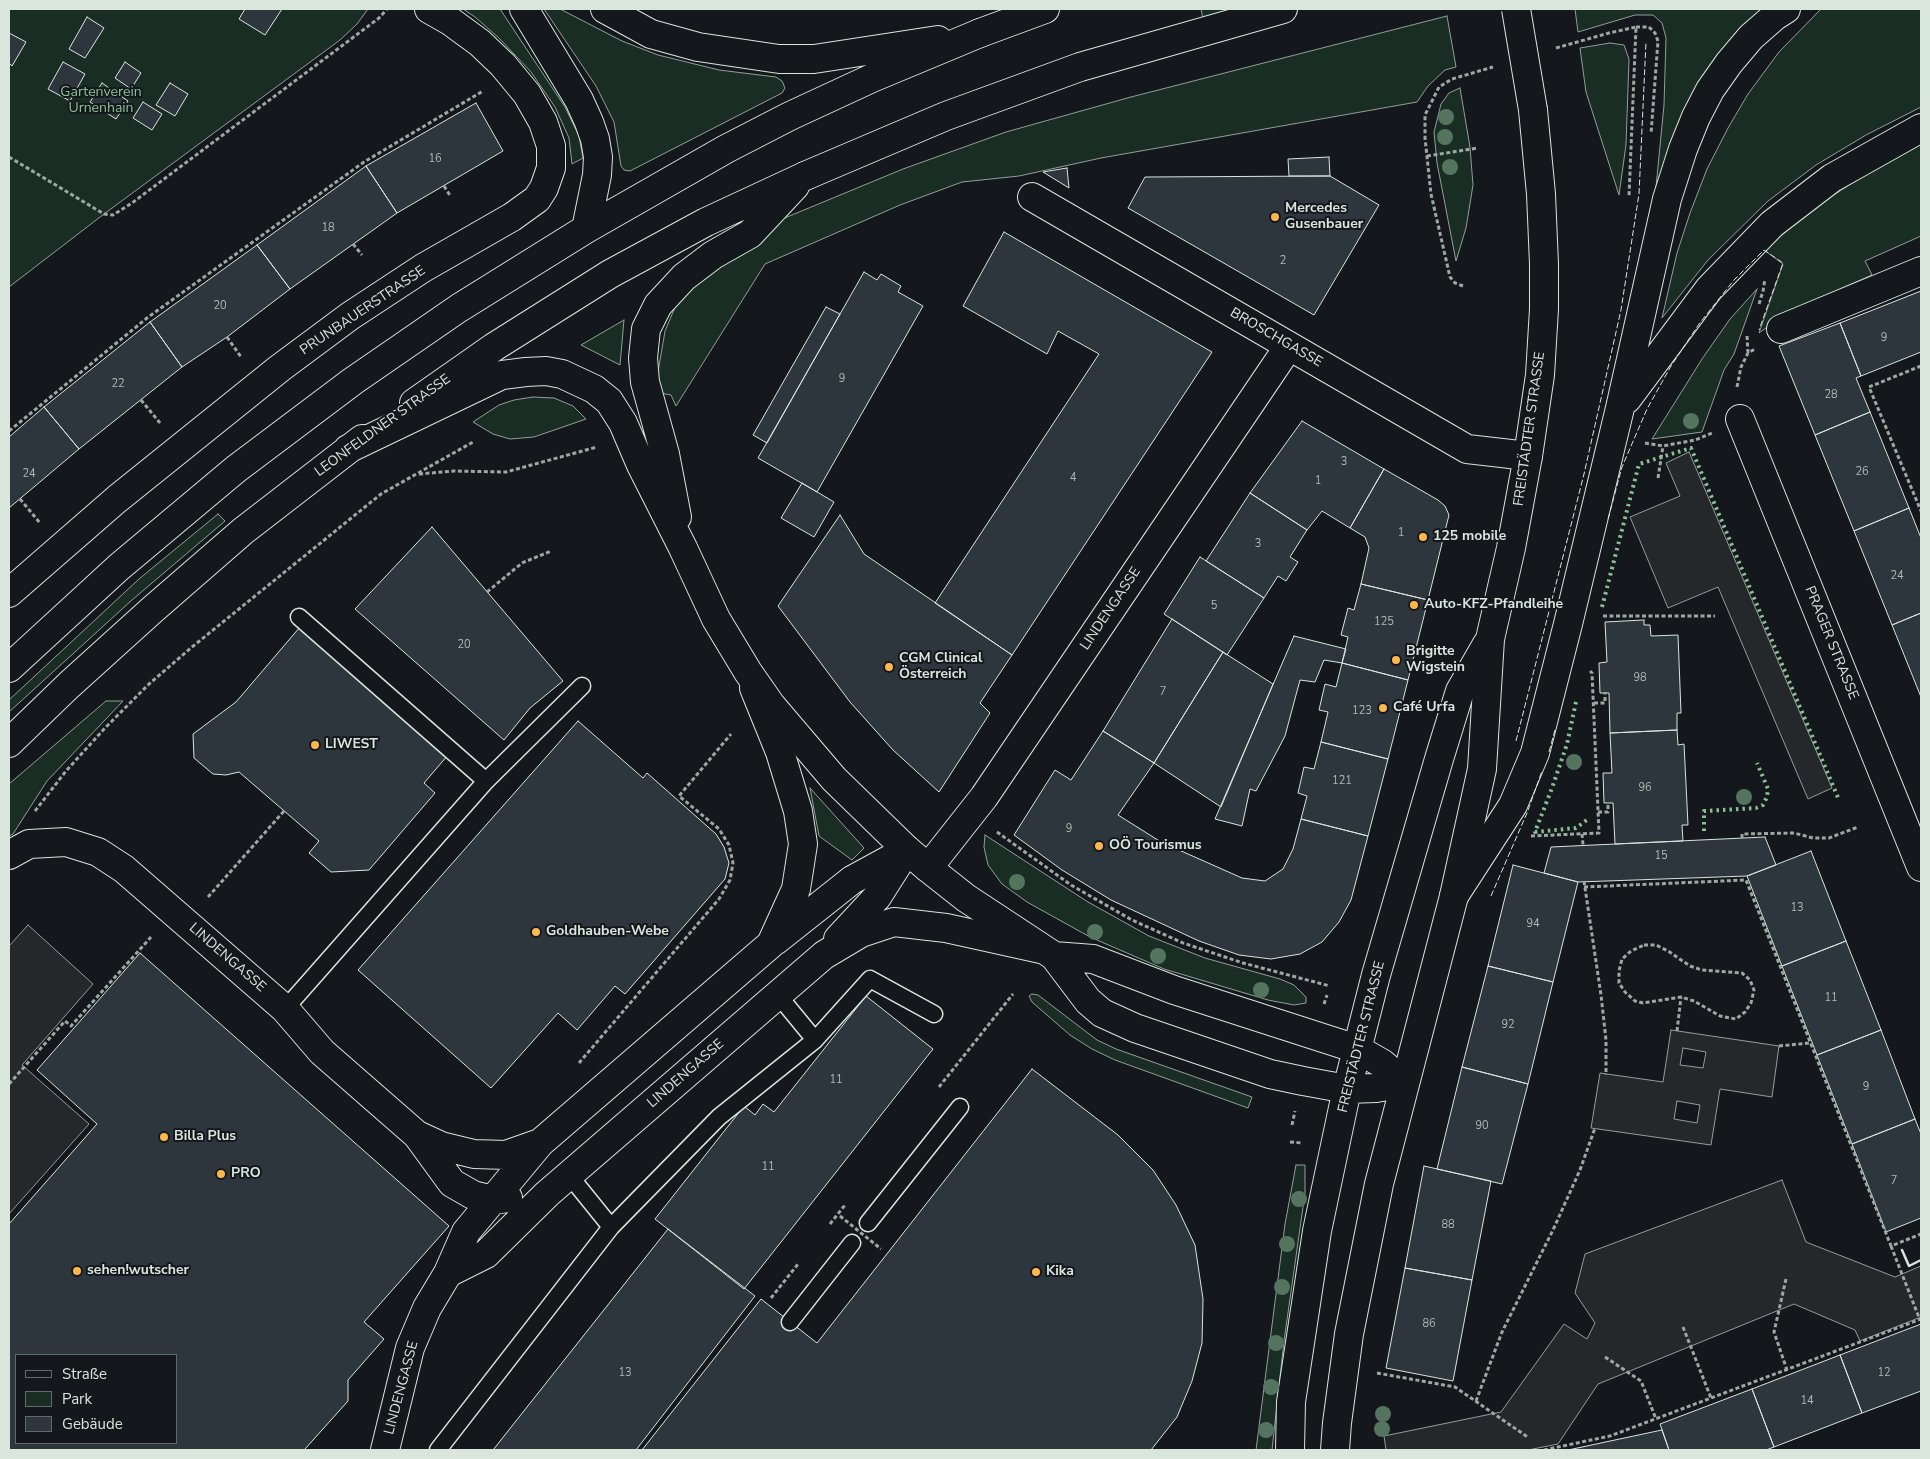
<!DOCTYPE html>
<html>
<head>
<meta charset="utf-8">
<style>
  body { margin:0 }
  #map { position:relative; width:1930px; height:1459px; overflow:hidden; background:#14181c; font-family:"Nunito Sans",sans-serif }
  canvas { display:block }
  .frame { position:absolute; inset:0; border:10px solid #d8e6dc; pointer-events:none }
  .legend { position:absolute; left:15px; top:1354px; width:162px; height:90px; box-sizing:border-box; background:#14181c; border:1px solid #626a69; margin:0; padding:6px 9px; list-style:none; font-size:15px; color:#d8e6dc }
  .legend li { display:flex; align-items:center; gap:10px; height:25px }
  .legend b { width:25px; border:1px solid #626a69 }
</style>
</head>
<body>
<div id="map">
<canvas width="1930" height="1459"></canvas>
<div class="frame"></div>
<ul class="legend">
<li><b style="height:6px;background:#14181c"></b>Straße</li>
<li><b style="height:14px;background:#1a2d24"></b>Park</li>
<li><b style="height:14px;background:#2c363c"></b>Gebäude</li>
</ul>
</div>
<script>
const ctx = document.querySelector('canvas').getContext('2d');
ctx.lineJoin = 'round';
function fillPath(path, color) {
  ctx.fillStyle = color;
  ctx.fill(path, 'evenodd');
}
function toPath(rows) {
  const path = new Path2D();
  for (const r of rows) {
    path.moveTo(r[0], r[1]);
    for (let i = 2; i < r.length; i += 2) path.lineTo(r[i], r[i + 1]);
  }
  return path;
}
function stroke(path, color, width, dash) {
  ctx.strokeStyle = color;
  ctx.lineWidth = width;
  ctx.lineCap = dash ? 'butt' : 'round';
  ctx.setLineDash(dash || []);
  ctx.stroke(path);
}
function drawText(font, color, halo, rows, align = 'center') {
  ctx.font = font + ' "Nunito Sans",sans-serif';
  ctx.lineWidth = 4;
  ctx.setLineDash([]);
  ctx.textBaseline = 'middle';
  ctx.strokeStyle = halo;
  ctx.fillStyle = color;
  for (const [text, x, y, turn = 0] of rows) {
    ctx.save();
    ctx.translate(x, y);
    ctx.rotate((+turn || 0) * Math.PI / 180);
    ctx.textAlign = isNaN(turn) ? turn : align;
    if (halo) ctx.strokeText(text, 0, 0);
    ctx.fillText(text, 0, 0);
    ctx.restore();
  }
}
const green = toPath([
  [9,9,368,9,357,24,340,40,104,214,9,287,9,9],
  [463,9,500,9,565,107,579,136,583,158,572,164,569,138,555,107,531,72,499,38,475,17,463,9],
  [544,9,560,9,622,41,658,55,719,70,776,77,782,81,785,88,782,93,630,171,624,170,621,166,614,122,596,86,544,9],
  [1201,9,1290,9,1205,30,1201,9],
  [1575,9,1766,9,1686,120,1656,187,1664,105,1666,38,1662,23,1653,15,1635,15,1578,32,1575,9],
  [1821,9,1921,9,1921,107,1866,135,1816,165,1768,201,1708,260,1662,318,1677,253,1690,213,1707,169,1728,128,1748,94,1779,52,1821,9],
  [1447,16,1456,67,1445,70,1428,86,1417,102,1101,158,1019,176,962,182,900,205,765,264,676,406,671,395,660,393,657,378,665,331,681,293,775,222,903,169,1006,132,1131,97,1447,16],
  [1610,43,1624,45,1629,59,1626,145,1619,195,1586,92,1580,48,1610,43],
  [1460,88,1470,147,1473,185,1466,228,1456,261,1437,163,1434,132,1441,104,1449,93,1460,88],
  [1921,144,1921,236,1865,261,1872,275,1791,310,1759,333,1783,264,1764,250,1816,206,1881,165,1921,144],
  [1757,289,1734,354,1724,370,1702,432,1652,439,1702,359,1730,319,1757,289],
  [624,320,620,365,581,345,624,320],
  [533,397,554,398,573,406,586,419,534,437,510,439,493,434,473,422,499,405,514,400,533,397],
  [218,514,225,521,132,600,9,712,9,700,139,579,218,514],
  [106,701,123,701,47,781,13,834,9,836,9,784,106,701],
  [810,788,864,848,852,860,819,836,810,788],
  [985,835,1088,902,1149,936,1205,958,1280,979,1294,985,1306,997,1306,1003,1294,1005,1268,1000,1164,969,1090,937,1027,902,1002,884,988,865,984,847,985,835],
  [1032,994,1038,995,1097,1040,1116,1049,1252,1097,1248,1108,1115,1060,1092,1049,1070,1035,1032,1002,1029,996,1032,994],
  [1296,1165,1305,1165,1305,1193,1284,1341,1272,1450,1256,1450,1285,1224,1296,1165]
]);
const parking = toPath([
  [1689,452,1832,788,1808,799,1718,587,1668,608,1630,517,1680,496,1666,463,1689,452],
  [28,925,93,984,22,1065,89,1124,9,1214,9,944,10,945,28,925],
  [1671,1030,1779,1046,1772,1097,1720,1089,1711,1145,1591,1128,1600,1073,1663,1082,1671,1030],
  [1683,1048,1706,1052,1703,1068,1680,1065,1683,1048],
  [1677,1101,1700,1105,1697,1123,1674,1119,1677,1101],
  [1782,1180,1806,1242,1895,1277,1921,1266,1921,1317,1860,1341,1855,1330,1794,1304,1598,1384,1558,1444,1528,1450,1386,1450,1384,1436,1501,1412,1564,1324,1587,1339,1595,1323,1575,1293,1585,1254,1782,1180]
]);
const building = toPath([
  [245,9,282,9,265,35,239,19,245,9],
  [87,17,104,28,85,58,69,49,87,17],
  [9,33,26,42,12,66,9,63,9,33],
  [63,62,85,74,70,101,48,89,63,62],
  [125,62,141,73,131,89,115,78,125,62],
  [102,83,128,101,116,119,90,102,102,83],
  [170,83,188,94,175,116,156,105,170,83],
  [143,102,162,114,152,130,133,118,143,102],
  [476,103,503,151,397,213,366,166,476,103],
  [1329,157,1330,176,1289,176,1288,159,1329,157],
  [366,166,397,213,290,289,257,245,366,166],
  [1067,168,1069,188,1043,172,1067,168],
  [1330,176,1379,205,1314,315,1128,208,1145,177,1330,176],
  [1004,232,1212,352,1012,655,935,603,1099,354,1058,331,1047,354,963,306,1004,232],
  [257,245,290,289,227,337,182,367,150,322,257,245],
  [864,272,877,280,881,274,901,286,898,292,923,306,817,492,758,458,864,272],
  [1921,291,1921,352,1861,376,1840,323,1921,291],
  [826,307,840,314,767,443,753,435,826,307],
  [150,322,182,367,79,449,44,407,150,322],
  [1840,323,1861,376,1856,378,1870,412,1815,435,1779,346,1840,323],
  [44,407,79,449,9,508,9,437,44,407],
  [1870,412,1909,508,1854,531,1815,435,1870,412],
  [1302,421,1384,469,1350,528,1322,511,1307,530,1250,493,1302,421],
  [1384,469,1438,500,1445,506,1449,515,1428,600,1361,584,1369,548,1365,537,1350,528,1384,469],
  [802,483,834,502,814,537,781,518,802,483],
  [1250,493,1307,530,1290,557,1298,562,1286,581,1278,576,1264,598,1206,561,1250,493],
  [1909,508,1921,538,1921,613,1892,625,1854,531,1909,508],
  [840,515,864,554,1012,655,980,703,990,713,939,792,893,750,850,702,778,606,840,515],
  [432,527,563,681,530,708,504,740,355,609,432,527],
  [1200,557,1264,598,1227,655,1164,614,1200,557],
  [1361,584,1428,600,1408,680,1342,663,1348,637,1341,635,1348,608,1354,610,1361,584],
  [1921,613,1921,697,1892,625,1921,613],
  [1172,619,1223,652,1154,763,1103,731,1172,619],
  [1644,620,1644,625,1650,625,1651,636,1678,635,1681,713,1677,713,1677,730,1610,733,1609,693,1600,693,1599,663,1607,662,1605,622,1644,620],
  [300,627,448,755,424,783,435,793,369,870,331,872,309,853,319,841,239,772,226,775,213,774,194,758,193,734,236,702,300,627],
  [1294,636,1346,649,1342,663,1324,660,1315,682,1300,680,1285,736,1256,791,1250,789,1242,826,1215,819,1294,636],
  [1223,652,1273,684,1221,807,1154,763,1223,652],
  [1342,663,1408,680,1388,759,1321,742,1328,712,1319,710,1325,684,1336,687,1342,663],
  [578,721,643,778,647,773,716,834,724,847,729,863,725,879,625,994,615,986,577,1030,558,1013,491,1088,358,970,578,721],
  [1677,730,1678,745,1684,744,1688,825,1682,825,1683,841,1615,844,1613,803,1604,803,1603,773,1612,773,1610,733,1677,730],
  [1103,731,1154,763,1118,815,1161,842,1242,878,1265,881,1283,869,1293,849,1301,819,1368,836,1351,900,1339,922,1322,942,1300,954,1271,959,1239,955,1199,941,1111,900,1062,870,1014,835,1055,770,1071,780,1103,731],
  [1321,742,1388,759,1368,836,1301,819,1307,796,1298,793,1304,767,1314,769,1321,742],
  [1765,837,1776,865,1747,876,1578,882,1544,873,1551,847,1765,837],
  [1811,851,1846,941,1782,966,1747,876,1811,851],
  [1513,865,1578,882,1553,982,1488,966,1513,865],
  [1846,941,1881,1030,1817,1055,1782,966,1846,941],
  [140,953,449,1226,364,1322,384,1339,348,1380,348,1401,305,1449,306,1450,9,1450,9,1224,97,1124,37,1070,140,953],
  [16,1355,176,1355,176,1443,16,1443,16,1355],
  [1488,966,1553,982,1528,1084,1462,1067,1488,966],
  [866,996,933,1049,744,1289,655,1219,744,1106,755,1115,763,1104,774,1112,866,996],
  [1881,1030,1915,1119,1852,1144,1817,1055,1881,1030],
  [1462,1067,1528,1084,1502,1184,1437,1169,1462,1067],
  [1032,1069,1118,1135,1153,1170,1176,1205,1195,1245,1203,1299,1202,1343,1192,1381,1177,1417,1151,1450,642,1450,761,1299,817,1343,1032,1069],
  [1915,1119,1921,1134,1921,1218,1886,1232,1852,1144,1915,1119],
  [1424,1166,1491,1181,1472,1280,1405,1268,1424,1166],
  [668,1229,755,1296,636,1450,493,1450,668,1229],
  [1405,1268,1472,1280,1453,1381,1386,1368,1405,1268],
  [1921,1324,1921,1391,1862,1413,1840,1355,1921,1324],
  [1840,1355,1862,1413,1774,1447,1752,1389,1840,1355],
  [1752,1389,1774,1447,1766,1450,1669,1450,1660,1424,1752,1389],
  [1662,1430,1669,1450,1568,1450,1662,1430]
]);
const path = toPath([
  [1636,27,1649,27,1655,33,1658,41,1651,134],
  [1556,48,1609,33,1636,27,1629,196],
  [1427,156,1478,148],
  [9,157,104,214,113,215,132,203,379,18,387,9],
  [444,186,451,197],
  [353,244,362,255],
  [1463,286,1455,283,1450,277,1431,194,1425,138,1425,115,1439,87,1452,79,1493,67],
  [1759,304,1763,291,1765,279],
  [1747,336,1748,353],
  [227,337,241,357],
  [1921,366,1869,387,1921,511],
  [1737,387,1741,367,1748,353,1755,349],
  [141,400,160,423],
  [9,431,147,318,364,162,483,91],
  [1645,443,1663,446,1695,440,1712,433],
  [419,474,454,471,506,472,597,447],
  [1658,478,1663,446],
  [20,499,40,523],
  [487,592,522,563,551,551],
  [1603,616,1715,616],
  [1594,703,1605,703,1605,692],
  [35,811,66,771,105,728,149,684,192,647,381,494,473,442],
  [1598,812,1608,812,1608,803],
  [997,832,1071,885,1132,920,1183,943,1243,963,1330,986],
  [1582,834,1583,845],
  [1531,836,1599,833,1592,673,1590,671],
  [1742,838,1742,834,1794,833,1813,838,1829,838,1858,827],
  [1584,881,1601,995,1606,1040,1606,1075],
  [1584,887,1746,880,1891,1246,1921,1234],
  [208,897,284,811],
  [1644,945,1656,945,1668,951,1690,966,1702,970,1742,973,1750,980,1754,990,1751,1003,1745,1012,1736,1019,1720,1016,1694,1001,1681,997,1643,1003,1635,1001,1625,992,1619,983,1619,971,1622,959,1631,951,1644,945],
  [1324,1004,1327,995],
  [1677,1031,1681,997],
  [1779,1046,1810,1043],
  [579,1063,719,899,730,880,733,863,729,845,719,829,679,796,731,734],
  [9,1084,65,1021,71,1026,151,937],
  [939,1087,1013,994],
  [1292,1125,1295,1111],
  [1290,1142,1302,1143],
  [830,1224,845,1205],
  [1891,1246,1920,1320],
  [1786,1279,1774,1332,1787,1370],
  [771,1298,798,1264],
  [1683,1327,1711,1398],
  [1605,1357,1641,1381,1656,1419],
  [1377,1373,1455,1387,1529,1438],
  [1476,1401,1502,1332,1553,1230,1580,1170,1595,1128],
  [1544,1450,1610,1436,1921,1319]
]);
const lane = toPath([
  [299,617,486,781],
  [778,995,815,1040,870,979,934,1014],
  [285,1009,486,781,582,686],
  [569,1175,611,1227,719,1117,815,1040],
  [868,1223,960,1107],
  [790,1322,852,1243],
  [438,1450,611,1227]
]);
const street = toPath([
  [1032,197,1467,449,1528,456],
  [1781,329,1921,271],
  [1740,419,1921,867],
  [9,593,117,499,280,368,350,316,423,268,512,217,537,199,544,188,551,168,551,146,543,122,527,94,503,65,480,43,450,21,429,9],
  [9,855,29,844,66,842,98,852,124,869,285,1009,322,1052,417,1135,452,1183,473,1195,493,1200,508,1198],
  [928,868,984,797,1289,346],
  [838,939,877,897,905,853],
  [775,941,852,880,907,850],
  [417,1135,441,1146,474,1154,506,1155,540,1143],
  [448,1273,486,1254,547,1194,824,955,861,933,894,922,946,928,1041,949],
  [385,1450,410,1348,427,1308,448,1273,466,1232,540,1143,771,944,796,889,803,844,798,811,780,752,754,688]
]);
const primary = toPath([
  [524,9,579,100,589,122,595,139,598,157,597,175,586,229],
  [605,9,651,34,698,47,779,59,814,59,938,40],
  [414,403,494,347,610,274,706,222,805,176],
  [348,449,502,375,526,372,546,371,562,374,594,389,609,401,623,423,641,465,683,548,716,619,748,672,771,705,834,779,907,850,928,868,966,898,1054,956,1088,1001,1102,1013,1135,1028,1270,1074,1303,1081,1347,1089,1376,1088,1405,1083],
  [677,517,665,454,645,382,643,358,646,329,658,305,684,277,713,255,750,234,795,186],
  [9,668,119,567,236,469,353,381,459,308,586,229,726,149,790,116,872,78,980,33],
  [9,743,69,685,152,610,243,531,362,439],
  [1054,956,1093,959,1174,990,1357,1049,1383,1064,1405,1083],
  [1290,1450,1291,1402,1317,1231,1347,1089,1376,975,1439,759,1460,691,1487,644],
  [1335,1450,1337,1423,1349,1334,1379,1184,1454,896,1482,769,1490,639,1511,548,1528,456,1540,375,1544,309,1544,264,1541,194,1533,110]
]);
const highway = toPath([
  [980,33,1045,9],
  [805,176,946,116,1080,67,1283,9],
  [1627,399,1709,289,1772,224,1832,178,1921,128],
  [1454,896,1513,805,1535,753,1568,624,1620,408,1667,199,1683,149,1696,117,1710,90,1729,63,1751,37,1775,16,1786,9]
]);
const pathBridge = toPath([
  [840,1216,881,1249]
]);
const primaryBridge = toPath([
  [1516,9,1533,110]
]);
const hedge = toPath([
  [1602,607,1639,464,1691,448,1839,800],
  [1576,702,1567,744,1552,788,1535,832,1576,828,1588,819],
  [1704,831,1704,811,1756,808,1763,805,1767,797,1768,789,1757,763]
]);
const fence = toPath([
  [1608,519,1622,467,1647,409,1671,366,1699,324,1734,280,1764,250,1783,263,1759,330],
  [1516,741,1584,474,1621,310,1639,194,1646,42],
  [1549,752,1555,730],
  [1491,896,1527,813,1542,771]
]);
const wall = toPath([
  [1902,1250,1909,1266,1921,1260]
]);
const trees = [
  [1446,117],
  [1445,137],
  [1450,167],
  [1691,421],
  [1574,762],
  [1744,797],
  [1017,882],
  [1095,932],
  [1158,956],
  [1261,990],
  [1299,1199],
  [1287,1244],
  [1282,1287],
  [1276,1343],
  [1271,1387],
  [1383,1414],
  [1382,1429],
  [1266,1430]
];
const markers = [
  [1275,217,5,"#ffb74d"],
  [1423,537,5,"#ffb74d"],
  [1414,605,5,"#ffb74d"],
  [1396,660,5,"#ffb74d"],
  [889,667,5,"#ffb74d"],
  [1383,708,5,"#ffb74d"],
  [315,745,5,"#ffb74d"],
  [1099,846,5,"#ffb74d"],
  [536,932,5,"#ffb74d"],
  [164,1137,5,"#ffb74d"],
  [221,1174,5,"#ffb74d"],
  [77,1271,5,"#ffb74d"],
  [1036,1272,5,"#ffb74d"]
];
const numberNames = [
  ["16",435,159],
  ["18",328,228],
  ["2",1283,261],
  ["20",220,306],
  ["9",1884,338],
  ["9",842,379],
  ["22",118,384],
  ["28",1831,395],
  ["3",1344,462],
  ["26",1862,472],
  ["24",29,474],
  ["4",1073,478],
  ["1",1318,481],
  ["1",1401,533],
  ["3",1258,544],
  ["24",1897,576],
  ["5",1214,606],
  ["125",1384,622],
  ["20",464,645],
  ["98",1640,678],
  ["7",1163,692],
  ["123",1362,711],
  ["121",1342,781],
  ["96",1645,788],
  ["9",1069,829],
  ["15",1661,856],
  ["13",1797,908],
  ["94",1533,924],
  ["11",1831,998],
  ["92",1508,1025],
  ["11",836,1080],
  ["9",1866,1087],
  ["90",1482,1126],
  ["11",768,1167],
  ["7",1894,1181],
  ["88",1448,1225],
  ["86",1429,1324],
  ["13",625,1373],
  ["12",1884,1373],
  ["14",1807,1401]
];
const parkNames = [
  ["Gartenverein",101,93],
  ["Urnenhain",101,109]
];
const poiNames = [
  ["Mercedes",1285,209],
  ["Gusenbauer",1285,225],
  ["125 mobile",1433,537],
  ["Auto-KFZ-Pfandleihe",1424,605],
  ["Brigitte",1406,652],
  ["Wigstein",1406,668],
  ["CGM Clinical",899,659],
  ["Österreich",899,675],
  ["Café Urfa",1393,708],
  ["LIWEST",325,745],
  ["OÖ Tourismus",1109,846],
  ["Goldhauben-Webe",546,932],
  ["Billa Plus",174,1137],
  ["PRO",231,1174],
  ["sehen!wutscher",87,1271],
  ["Kika",1046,1272]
];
const streetNames = [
  ["PRUNBAUERSTRASSE",363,311,-34],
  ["BROSCHGASSE",1276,338,30],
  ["LEONFELDNER STRASSE",383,426,-36],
  ["FREISTÄDTER STRASSE",1530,429,-82],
  ["LINDENGASSE",1111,609,-56],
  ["PRAGER STRASSE",1831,643,68],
  ["LINDENGASSE",227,958,41],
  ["FREISTÄDTER STRASSE",1362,1037,-76],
  ["LINDENGASSE",686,1074,-41],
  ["LINDENGASSE",402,1388,-75]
];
fillPath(green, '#1a2d24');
stroke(green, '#939e99', 1);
fillPath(parking, '#24282b');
stroke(parking, '#939e99', 1);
fillPath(building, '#2c363c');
stroke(building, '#d8e6dc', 1);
stroke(lane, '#d8e6dc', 19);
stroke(street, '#d8e6dc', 30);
stroke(primary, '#d8e6dc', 30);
stroke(highway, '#d8e6dc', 30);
stroke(path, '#9da8a2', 3, [4, 2.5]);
stroke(lane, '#14181c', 16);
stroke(street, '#14181c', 28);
stroke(primary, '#14181c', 28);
stroke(highway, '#14181c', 28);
stroke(primaryBridge, '#d8e6dc', 30, []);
stroke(pathBridge, '#9da8a2', 3, [4, 2.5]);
stroke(primaryBridge, '#14181c', 28);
stroke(hedge, '#8ac095', 4, [2.5, 4]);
stroke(fence, '#d8e6dc', 1, [6, 2.5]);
stroke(wall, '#d8e6dc', 2.5);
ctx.fillStyle = '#55745f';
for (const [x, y] of trees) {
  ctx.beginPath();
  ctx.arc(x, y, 8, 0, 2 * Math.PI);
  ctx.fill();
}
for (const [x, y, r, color] of markers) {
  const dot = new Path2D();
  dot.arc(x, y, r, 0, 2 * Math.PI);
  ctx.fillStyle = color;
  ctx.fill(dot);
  stroke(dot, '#14181c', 2);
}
drawText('11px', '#adbab4', null, numberNames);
drawText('14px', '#8ac095', '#14181c', parkNames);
drawText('bold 14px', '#d8e6dc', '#14181c', poiNames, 'left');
drawText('14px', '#d8e6dc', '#14181c', streetNames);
</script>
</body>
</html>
